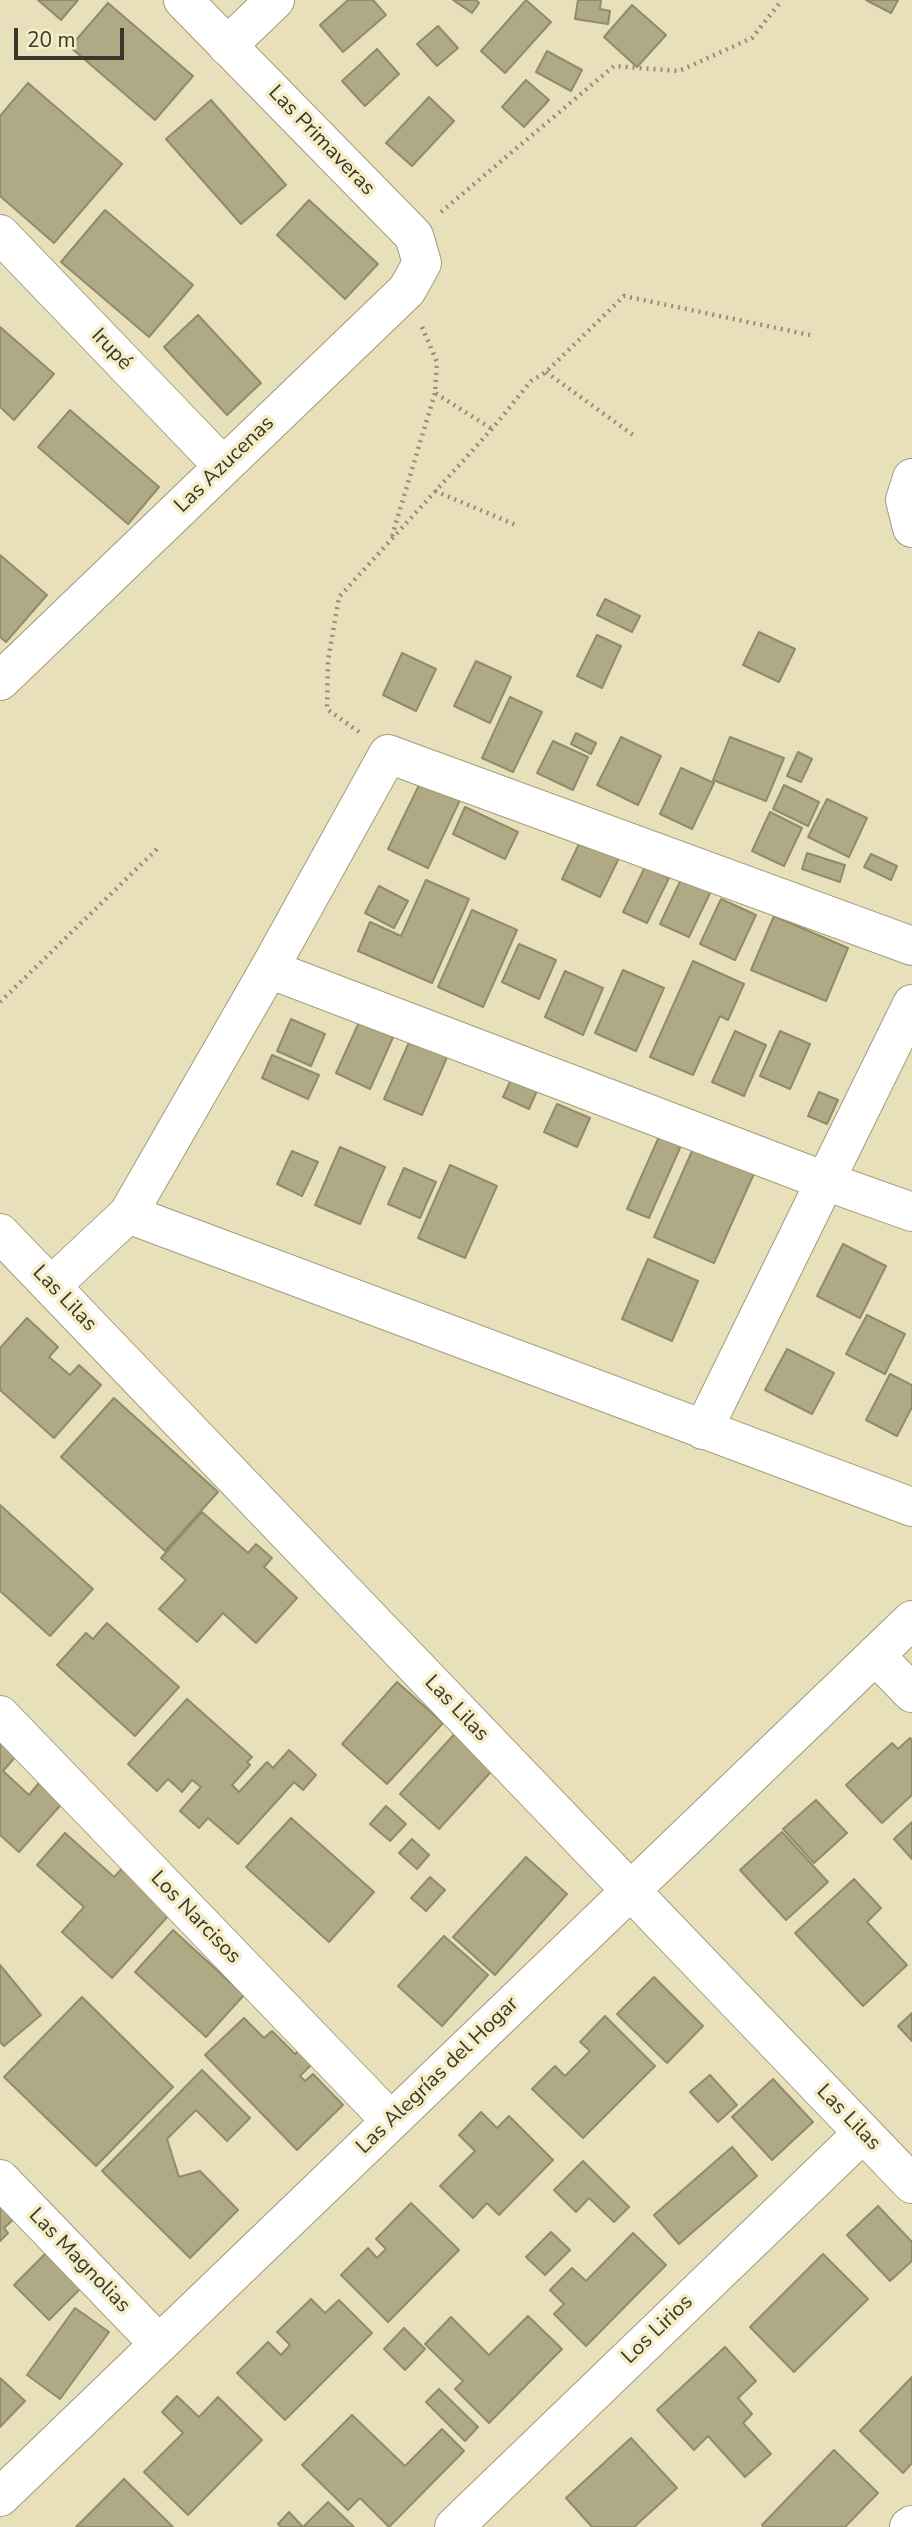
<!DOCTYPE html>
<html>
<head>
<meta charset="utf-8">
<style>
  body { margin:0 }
  #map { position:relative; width:912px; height:2527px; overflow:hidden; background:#e7e0bb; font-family:"Nunito Sans",sans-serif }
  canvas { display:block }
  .scale { position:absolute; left:14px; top:28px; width:110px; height:32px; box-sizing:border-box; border:4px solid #3a3829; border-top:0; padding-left:9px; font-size:21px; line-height:24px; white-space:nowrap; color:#3a3829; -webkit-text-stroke:5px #f4edc8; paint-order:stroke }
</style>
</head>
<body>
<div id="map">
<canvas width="912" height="2527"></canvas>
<div class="scale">20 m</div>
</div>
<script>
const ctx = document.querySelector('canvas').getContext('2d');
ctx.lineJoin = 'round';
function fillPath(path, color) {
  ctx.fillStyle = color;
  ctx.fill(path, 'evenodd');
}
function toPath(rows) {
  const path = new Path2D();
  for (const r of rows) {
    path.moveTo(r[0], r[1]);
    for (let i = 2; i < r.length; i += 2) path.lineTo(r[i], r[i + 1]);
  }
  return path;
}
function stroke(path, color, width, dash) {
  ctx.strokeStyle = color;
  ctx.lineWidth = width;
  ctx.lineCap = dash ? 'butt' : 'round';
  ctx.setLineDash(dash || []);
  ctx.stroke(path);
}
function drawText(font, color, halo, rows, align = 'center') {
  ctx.font = font + ' "Nunito Sans",sans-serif';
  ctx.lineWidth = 7;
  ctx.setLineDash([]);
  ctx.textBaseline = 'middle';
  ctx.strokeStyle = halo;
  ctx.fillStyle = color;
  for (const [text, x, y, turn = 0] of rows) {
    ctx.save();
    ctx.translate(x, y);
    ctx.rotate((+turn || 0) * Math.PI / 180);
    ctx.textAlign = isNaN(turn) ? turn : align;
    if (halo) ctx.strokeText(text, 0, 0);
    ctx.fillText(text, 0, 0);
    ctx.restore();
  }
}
const building = toPath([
  [38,0,78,0,61,20,38,0],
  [348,0,373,0,386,15,343,52,320,25,348,0],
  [453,0,476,0,479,3,472,13,453,0],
  [526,0,551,22,505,73,481,51,526,0],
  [578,0,601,0,600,9,610,11,608,24,575,19,578,0],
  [866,0,898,0,891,13,866,0],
  [108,3,193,76,155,120,70,47,108,3],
  [632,5,666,35,637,67,604,37,632,5],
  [438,26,458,48,437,66,417,44,438,26],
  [377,49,399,74,365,106,342,81,377,49],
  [547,51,582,70,571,91,536,72,547,51],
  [526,80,549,100,524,127,502,107,526,80],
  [28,83,122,164,54,243,0,196,0,116,28,83],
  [429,97,454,121,412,166,386,143,429,97],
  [211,100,286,185,241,224,166,139,211,100],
  [309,200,378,264,345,299,277,235,309,200],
  [105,210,193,285,149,337,61,262,105,210],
  [198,315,261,383,227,415,164,347,198,315],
  [0,327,54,374,14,420,0,407,0,327],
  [70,410,159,487,128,524,38,447,70,410],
  [0,555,47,595,6,642,0,637,0,555],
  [605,599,640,616,632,632,597,615,605,599],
  [759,632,795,649,779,682,743,665,759,632],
  [597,635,621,646,602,688,577,676,597,635],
  [402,653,436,669,416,711,383,695,402,653],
  [476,661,511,677,490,723,454,706,476,661],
  [510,697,542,712,513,772,482,758,510,697],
  [576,733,596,743,591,754,571,744,576,733],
  [621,737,661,756,638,805,597,785,621,737],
  [730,737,784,758,766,801,713,780,730,737],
  [553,741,588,757,573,790,537,773,553,741],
  [798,752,812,759,801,782,787,776,798,752],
  [681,768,714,783,692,829,660,814,681,768],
  [421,781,460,800,428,868,388,849,421,781],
  [784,785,819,802,808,826,773,809,784,785],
  [827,799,867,818,849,857,808,837,827,799],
  [465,807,518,832,505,859,453,834,465,807],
  [770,812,802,828,784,866,752,851,770,812],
  [581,840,619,858,600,897,562,879,581,840],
  [807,853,845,865,840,882,802,869,807,853],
  [871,854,897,866,891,880,864,867,871,854],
  [645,867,669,878,647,923,623,912,645,867],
  [684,873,713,887,689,937,660,924,684,873],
  [426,880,469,899,432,983,358,951,370,922,401,936,426,880],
  [379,886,408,901,394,928,365,913,379,886],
  [721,899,756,915,735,960,700,944,721,899],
  [472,910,517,930,483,1007,438,987,472,910],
  [774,916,848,948,826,1001,751,970,774,916],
  [519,944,556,960,539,999,502,982,519,944],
  [693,961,744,984,728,1020,720,1016,693,1075,650,1057,693,961],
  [623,970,664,988,636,1051,595,1033,623,970],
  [565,971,603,988,583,1035,545,1017,565,971],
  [365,1009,399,1024,370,1089,336,1073,365,1009],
  [291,1019,325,1034,311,1066,277,1051,291,1019],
  [414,1031,451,1048,422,1115,384,1099,414,1031],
  [735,1031,766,1045,744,1096,712,1082,735,1031],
  [780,1031,810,1044,790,1089,760,1076,780,1031],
  [272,1055,319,1075,308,1099,262,1078,272,1055],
  [514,1073,540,1084,529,1109,503,1097,514,1073],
  [819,1092,838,1100,827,1124,808,1116,819,1092],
  [557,1104,590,1118,577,1147,544,1132,557,1104],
  [665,1123,687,1132,649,1218,627,1209,665,1123],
  [696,1142,756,1169,714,1263,654,1237,696,1142],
  [340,1147,385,1167,360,1224,315,1205,340,1147],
  [292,1151,318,1162,302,1196,277,1184,292,1151],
  [450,1165,497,1186,465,1258,418,1238,450,1165],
  [404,1168,436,1182,420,1218,388,1204,404,1168],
  [843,1244,886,1266,860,1318,817,1296,843,1244],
  [648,1259,698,1281,672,1341,622,1319,648,1259],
  [867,1315,905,1334,885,1374,846,1354,867,1315],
  [27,1318,58,1347,49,1357,70,1375,79,1365,101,1385,54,1438,0,1390,0,1348,27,1318],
  [787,1349,834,1373,812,1414,765,1390,787,1349],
  [890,1374,912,1385,912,1407,897,1436,866,1420,890,1374],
  [114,1398,218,1492,165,1551,61,1457,114,1398],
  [0,1505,93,1589,50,1636,0,1591,0,1505],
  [202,1512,248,1553,256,1544,272,1558,264,1567,297,1598,256,1643,223,1613,197,1642,159,1609,186,1580,161,1558,202,1512],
  [107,1623,179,1687,135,1736,57,1665,86,1633,93,1639,107,1623],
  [397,1682,443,1723,387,1784,342,1744,397,1682],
  [187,1699,252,1757,247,1762,250,1765,232,1785,239,1792,267,1762,273,1768,289,1750,316,1775,303,1790,294,1782,238,1844,208,1818,199,1828,180,1811,201,1787,192,1780,182,1792,168,1779,157,1791,128,1764,187,1699],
  [459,1729,498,1764,439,1829,400,1794,459,1729],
  [910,1738,912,1740,912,1795,882,1823,846,1785,892,1743,898,1749,910,1738],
  [0,1739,17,1755,3,1771,29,1795,43,1778,66,1799,19,1852,0,1835,0,1739],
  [816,1800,847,1833,814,1863,783,1829,816,1800],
  [386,1806,406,1824,390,1841,370,1824,386,1806],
  [291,1818,374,1892,329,1942,246,1867,291,1818],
  [912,1822,912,1859,894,1839,912,1822],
  [782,1832,828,1882,786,1920,740,1870,782,1832],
  [65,1833,114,1877,130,1860,179,1904,112,1978,62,1932,84,1907,37,1865,65,1833],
  [412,1839,429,1855,417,1869,399,1853,412,1839],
  [526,1857,567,1894,495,1975,453,1937,526,1857],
  [430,1877,445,1890,426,1911,411,1898,430,1877],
  [854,1879,881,1908,867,1922,907,1965,863,2006,795,1933,854,1879],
  [173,1930,244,1995,206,2037,135,1972,173,1930],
  [444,1936,488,1975,442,2026,398,1986,444,1936],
  [0,1965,41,2015,4,2046,0,2042,0,1965],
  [654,1977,703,2026,667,2063,617,2014,654,1977],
  [82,1997,173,2087,96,2166,4,2077,82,1997],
  [912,2013,912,2041,898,2026,912,2013],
  [605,2016,655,2066,583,2138,532,2089,555,2066,565,2076,590,2051,580,2042,605,2016],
  [244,2018,264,2038,272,2031,295,2054,305,2045,318,2058,300,2076,305,2081,313,2074,343,2105,297,2150,205,2055,244,2018],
  [202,2070,250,2118,227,2141,196,2110,167,2139,179,2177,200,2171,238,2210,190,2258,102,2171,202,2070],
  [710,2075,737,2105,718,2122,690,2092,710,2075],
  [773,2079,813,2122,772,2160,732,2117,773,2079],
  [481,2112,497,2128,509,2116,553,2160,499,2215,487,2203,473,2218,440,2186,475,2151,459,2135,481,2112],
  [732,2147,757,2176,679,2244,654,2215,732,2147],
  [583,2161,629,2207,614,2222,589,2198,576,2212,554,2190,583,2161],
  [0,2194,19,2214,4,2228,8,2233,0,2241,0,2194],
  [411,2203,459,2250,388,2322,341,2275,368,2248,377,2258,386,2249,376,2239,411,2203],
  [878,2206,912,2242,912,2261,890,2281,847,2235,878,2206],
  [551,2232,570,2250,545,2275,526,2257,551,2232],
  [633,2233,666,2265,586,2346,554,2314,564,2304,550,2290,572,2268,586,2281,633,2233],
  [56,2243,90,2279,49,2320,14,2285,56,2243],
  [823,2254,868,2299,794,2372,750,2327,823,2254],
  [311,2299,325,2313,339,2300,372,2333,285,2420,237,2373,268,2342,281,2355,290,2345,277,2332,311,2299],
  [75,2308,109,2332,60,2399,27,2375,75,2308],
  [528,2316,562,2349,489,2423,455,2389,463,2381,425,2344,451,2317,489,2355,528,2316],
  [404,2328,425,2349,405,2370,384,2349,404,2328],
  [725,2347,756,2381,738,2398,752,2414,743,2423,771,2454,745,2477,708,2436,694,2450,657,2410,725,2347],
  [912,2377,912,2463,903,2473,860,2431,912,2377],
  [0,2378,25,2401,0,2427,0,2378],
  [439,2389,478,2427,465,2441,426,2402,439,2389],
  [177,2396,199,2417,218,2397,262,2440,188,2515,144,2472,183,2433,162,2412,177,2396],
  [352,2415,405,2466,442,2429,464,2451,389,2527,360,2498,348,2510,302,2465,352,2415],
  [631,2438,677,2488,634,2527,592,2527,566,2498,631,2438],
  [834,2450,878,2493,845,2527,764,2527,762,2525,834,2450],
  [124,2479,173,2527,76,2527,124,2479],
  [328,2502,354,2527,281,2527,278,2524,289,2512,303,2527,328,2502]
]);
const path = toPath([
  [441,212,614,66,679,71,752,38,782,0],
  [422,327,437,362,435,393,492,429],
  [546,372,633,435],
  [435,491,516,525],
  [392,536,435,393],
  [359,732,327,709,328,660,339,597,492,429,531,381,546,372,624,296,810,335],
  [0,1002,157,849]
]);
const minor = toPath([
  [227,46,275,0],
  [0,234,223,466],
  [0,681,407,290,422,263,414,236,183,0],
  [269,969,825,1181,912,1212],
  [128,1214,269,969,388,754,912,946],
  [0,1233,912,2184],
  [52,1285,128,1214,912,1507],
  [703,1430,912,1004],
  [875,1655,912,1693],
  [0,1715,391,2121],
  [0,2179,159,2344],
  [0,2497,912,1620],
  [454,2527,863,2133],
  [909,2527,912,2525]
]);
const major = toPath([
  [912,478,905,500,912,528]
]);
const streetNames = [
  ["Las Primaveras",321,141,46],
  ["Irupé",111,350,46],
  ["Las Azucenas",225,465,-44],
  ["Las Lilas",64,1299,46],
  ["Las Lilas",456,1709,46],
  ["Los Narcisos",195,1918,46],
  ["Las Alegrías del Hogar",438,2076,-44],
  ["Las Lilas",848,2118,46],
  ["Las Magnolias",79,2261,46],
  ["Los Lirios",658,2330,-44]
];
fillPath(building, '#b0a986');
stroke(building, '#918b69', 2);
stroke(minor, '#a29c79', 40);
stroke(major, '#a29c79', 40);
stroke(path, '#948f75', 4.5, [2, 5]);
stroke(minor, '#fff', 38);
stroke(major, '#fff', 38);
drawText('21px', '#3a3829', '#f4edc8', streetNames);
</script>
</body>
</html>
